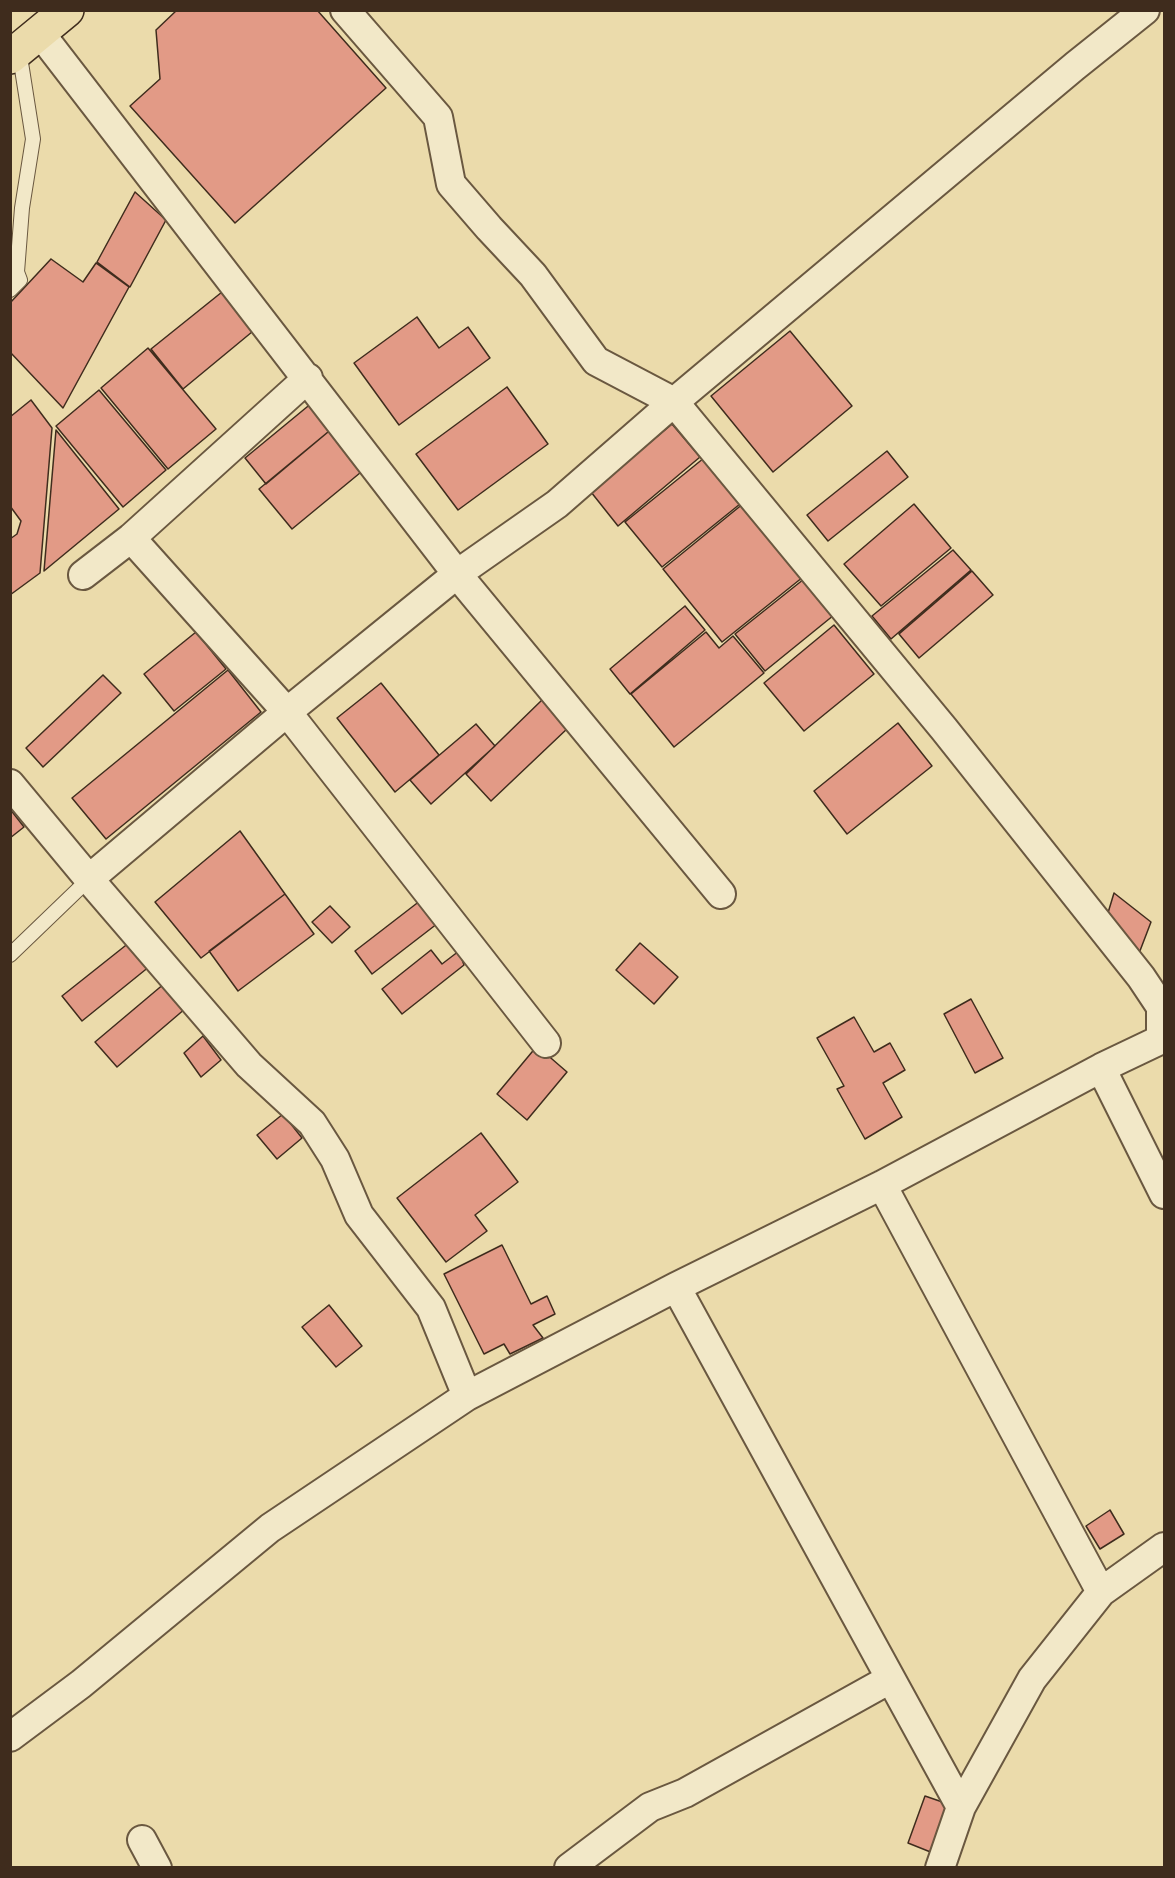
<!DOCTYPE html>
<html>
<head>
<meta charset="utf-8">
<style>
  body { margin:0 }
  #map { position:relative; width:1175px; height:1878px; overflow:hidden; background:#ebdbab; font-family:"Libre Bodoni",serif }
  canvas { display:block }
  .frame { position:absolute; inset:0; border:12px solid #3f2c1d; pointer-events:none }
</style>
</head>
<body>
<div id="map">
<canvas width="1175" height="1878"></canvas>
<div class="frame"></div>
</div>
<script>
const ctx = document.querySelector('canvas').getContext('2d');
ctx.lineJoin = 'round';
function fillPath(path, color) {
  ctx.fillStyle = color;
  ctx.fill(path, 'evenodd');
}
function toPath(rows) {
  const path = new Path2D();
  for (const r of rows) {
    path.moveTo(r[0], r[1]);
    for (let i = 2; i < r.length; i += 2) path.lineTo(r[i], r[i + 1]);
  }
  return path;
}
function stroke(path, color, width, dash) {
  ctx.strokeStyle = color;
  ctx.lineWidth = width;
  ctx.lineCap = dash ? 'butt' : 'round';
  ctx.setLineDash(dash || []);
  ctx.stroke(path);
}
const building = toPath([
  [177,10,317,10,386,88,235,223,130,106,160,79,156,30,177,10],
  [135,192,166,220,130,287,97,262,135,192],
  [51,259,83,282,96,263,129,287,63,408,10,352,10,303,51,259],
  [227,288,258,327,183,389,151,349,227,288],
  [417,317,439,348,468,327,490,358,399,425,354,363,417,317],
  [790,331,852,406,773,472,711,396,790,331],
  [148,348,216,429,168,469,101,388,148,348],
  [507,387,548,444,458,510,416,454,507,387],
  [99,390,166,470,123,507,56,426,99,390],
  [31,400,52,428,40,573,10,595,10,539,17,534,21,521,10,506,10,417,31,400],
  [313,402,334,427,266,484,245,458,313,402],
  [672,424,700,457,618,526,591,492,672,424],
  [334,427,366,468,292,529,259,489,334,427],
  [56,430,119,509,44,571,56,430],
  [887,451,908,477,828,541,807,515,887,451],
  [704,458,740,504,662,567,625,522,704,458],
  [744,503,803,577,722,642,663,569,744,503],
  [914,504,951,548,881,606,844,564,914,504],
  [953,550,971,570,891,639,872,616,953,550],
  [972,571,993,595,919,658,899,634,972,571],
  [804,579,834,615,765,671,735,634,804,579],
  [685,606,705,630,630,694,610,669,685,606],
  [834,625,874,674,804,731,764,683,834,625],
  [196,632,226,669,174,711,144,674,196,632],
  [706,632,719,648,733,636,764,673,674,747,631,694,706,632],
  [228,670,261,712,106,839,72,798,228,670],
  [103,675,121,693,43,767,26,748,103,675],
  [381,683,439,755,395,792,337,718,381,683],
  [543,699,569,727,491,801,466,774,543,699],
  [898,723,932,766,847,834,814,791,898,723],
  [476,724,495,746,431,804,410,780,476,724],
  [10,809,24,827,10,838,10,809],
  [240,831,285,894,201,958,155,902,240,831],
  [1114,893,1151,922,1138,956,1104,926,1114,893],
  [285,894,314,934,238,991,209,951,285,894],
  [425,897,442,920,372,974,355,951,425,897],
  [330,906,350,927,332,943,312,922,330,906],
  [130,942,150,966,82,1021,62,996,130,942],
  [640,943,678,977,654,1004,616,970,640,943],
  [431,950,442,964,459,951,464,965,402,1014,382,989,431,950],
  [165,983,186,1008,117,1067,95,1042,165,983],
  [971,999,1003,1058,975,1073,944,1014,971,999],
  [854,1017,874,1052,890,1043,905,1070,883,1083,902,1117,865,1139,837,1089,844,1086,817,1038,854,1017],
  [203,1036,221,1060,201,1077,184,1053,203,1036],
  [537,1046,567,1072,527,1120,497,1094,537,1046],
  [283,1114,302,1138,277,1159,257,1135,283,1114],
  [481,1133,518,1182,475,1215,487,1231,446,1262,397,1198,481,1133],
  [502,1245,531,1304,547,1296,555,1314,533,1325,543,1338,510,1354,504,1344,484,1354,444,1274,502,1245],
  [329,1305,362,1346,336,1367,302,1327,329,1305],
  [1110,1510,1124,1534,1100,1549,1086,1526,1110,1510],
  [925,1796,951,1805,933,1853,908,1843,925,1796]
]);
const lane = toPath([
  [10,290,20,280,17,272,22,208,33,139,19,50],
  [10,955,89,879]
]);
const street = toPath([
  [345,10,438,117,451,184,489,228,533,275,596,361,674,402,944,729,1141,977,1161,1007,1161,1039],
  [40,33,457,574,721,894],
  [131,538,287,712,546,1043],
  [83,575,131,538,308,378],
  [10,784,89,879,249,1065,312,1123,335,1159,359,1215,431,1308,467,1396],
  [89,879,287,712,457,574,557,504,674,402,1075,66,1145,10],
  [1101,1068,1164,1194],
  [882,1185,1101,1592],
  [676,1287,961,1807],
  [10,1737,81,1684,270,1528,467,1396,676,1287,882,1185,1101,1068,1164,1038],
  [142,1840,157,1868],
  [569,1868,650,1807,685,1793,890,1679],
  [940,1868,961,1807,1032,1679,1101,1592,1164,1547]
]);
const highway = toPath([
  [10,57,67,10]
]);
fillPath(building, '#e29a86');
stroke(building, '#3f2c1d', 1.5);
stroke(lane, '#6a5840', 16);
stroke(street, '#6a5840', 32);
stroke(highway, '#3f2c1d', 36);
stroke(lane, '#f2e8c8', 14);
stroke(street, '#f2e8c8', 28);
stroke(highway, '#ebdbab', 33);
</script>
</body>
</html>
